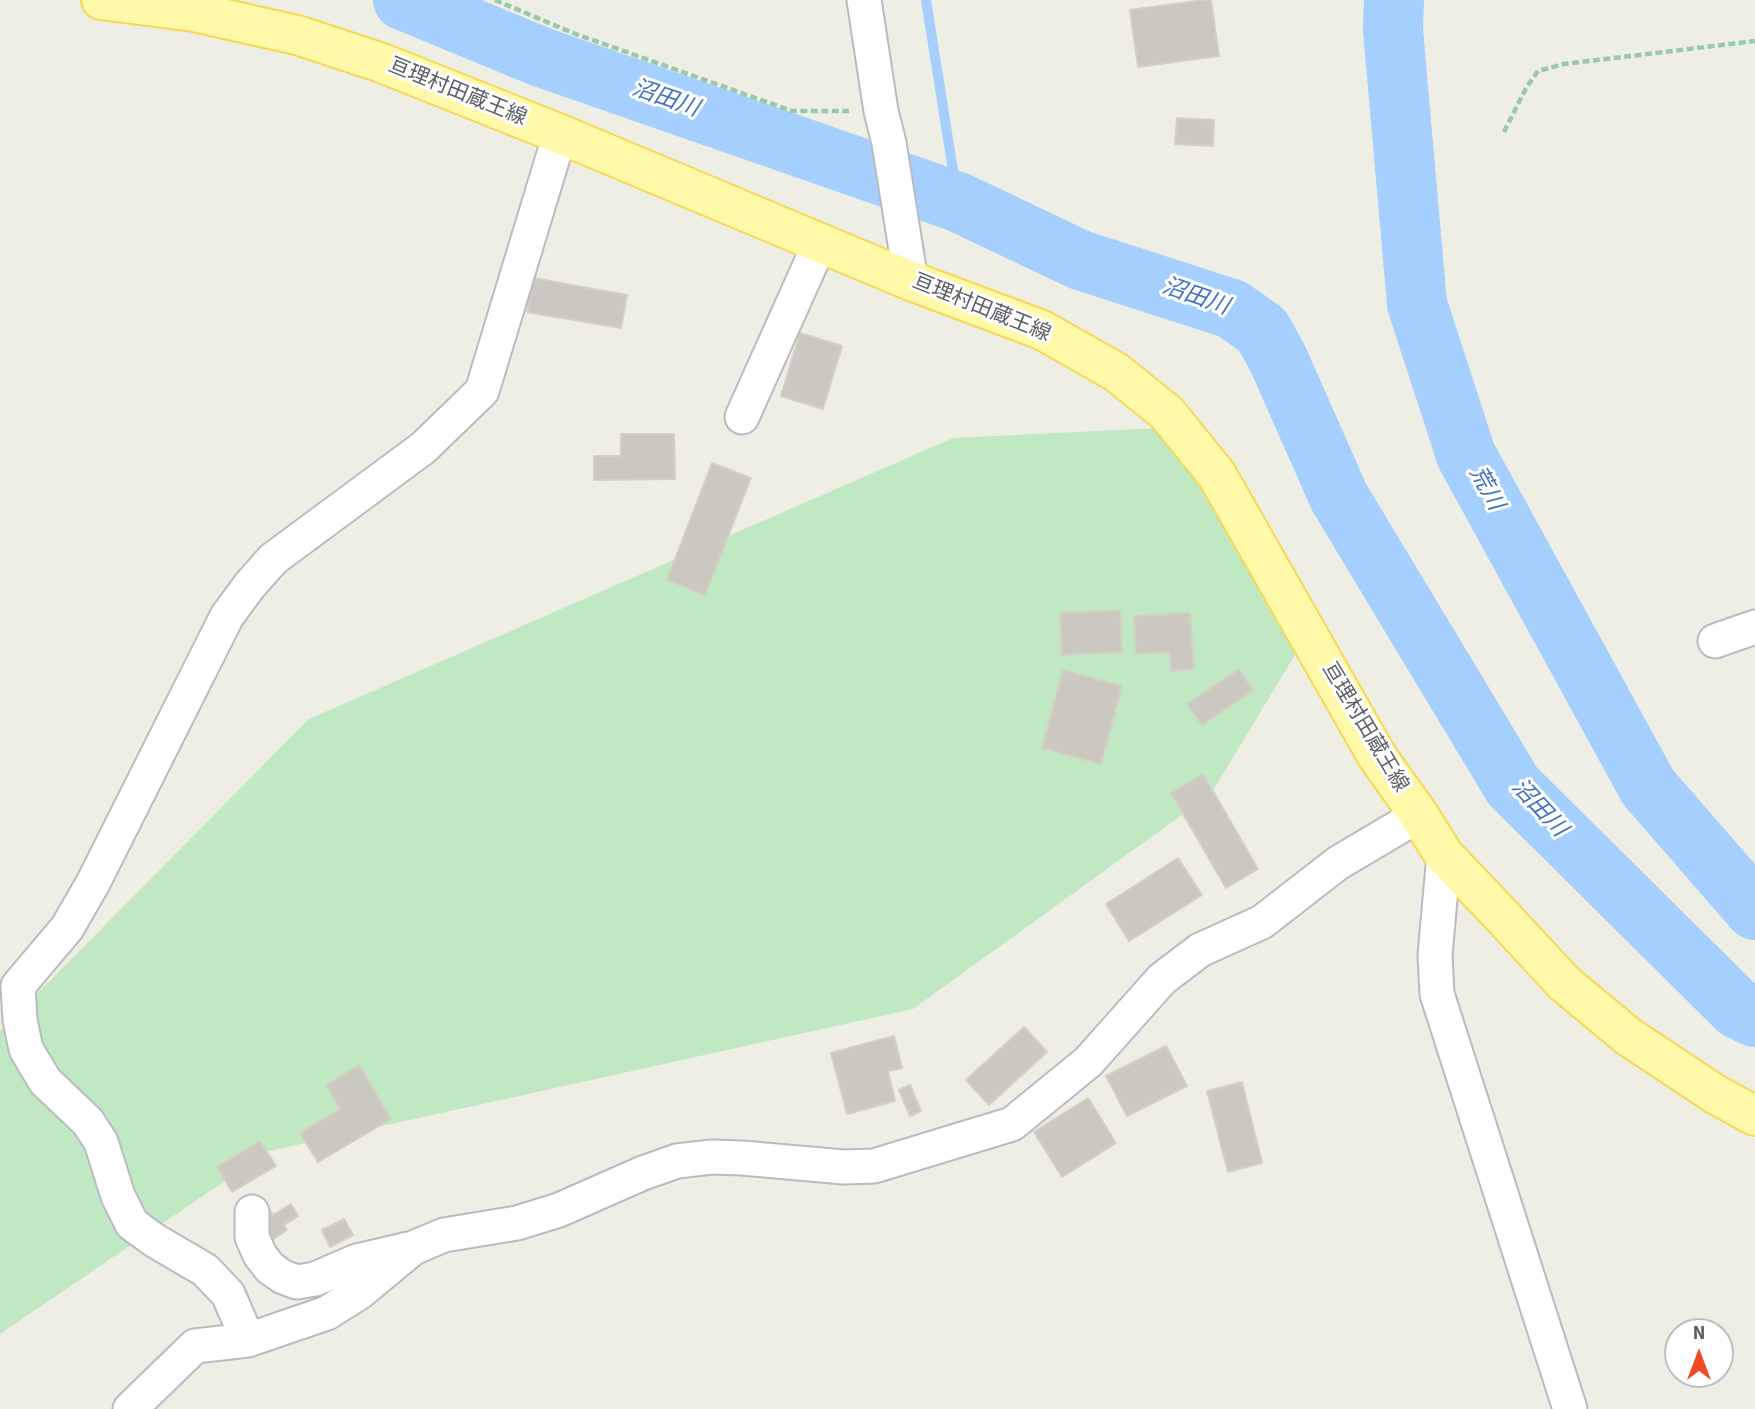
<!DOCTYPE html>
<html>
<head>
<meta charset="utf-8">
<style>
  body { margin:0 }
  #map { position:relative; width:1755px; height:1409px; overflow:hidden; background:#efeee4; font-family:"Source Sans 3",sans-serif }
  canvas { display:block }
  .north { position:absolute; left:1664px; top:1318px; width:70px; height:70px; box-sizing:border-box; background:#fff; border:2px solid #bebfc1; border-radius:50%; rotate:0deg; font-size:19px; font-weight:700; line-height:28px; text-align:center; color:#5c5f65 }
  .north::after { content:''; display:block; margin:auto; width:24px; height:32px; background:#f14a28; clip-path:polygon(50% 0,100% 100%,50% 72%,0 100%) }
</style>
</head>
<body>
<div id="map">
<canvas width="1755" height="1409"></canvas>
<div class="north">N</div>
</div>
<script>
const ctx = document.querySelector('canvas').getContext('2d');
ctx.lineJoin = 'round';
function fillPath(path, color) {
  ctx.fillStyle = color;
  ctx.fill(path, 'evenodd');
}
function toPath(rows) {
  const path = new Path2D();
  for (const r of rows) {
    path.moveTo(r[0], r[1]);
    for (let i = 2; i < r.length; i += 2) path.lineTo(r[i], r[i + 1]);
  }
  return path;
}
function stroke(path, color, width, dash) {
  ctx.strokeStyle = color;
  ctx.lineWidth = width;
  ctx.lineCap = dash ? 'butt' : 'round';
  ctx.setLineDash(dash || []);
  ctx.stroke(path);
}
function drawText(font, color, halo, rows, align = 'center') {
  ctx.font = font + ' "Source Sans 3","Noto Sans JP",sans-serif';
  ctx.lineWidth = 6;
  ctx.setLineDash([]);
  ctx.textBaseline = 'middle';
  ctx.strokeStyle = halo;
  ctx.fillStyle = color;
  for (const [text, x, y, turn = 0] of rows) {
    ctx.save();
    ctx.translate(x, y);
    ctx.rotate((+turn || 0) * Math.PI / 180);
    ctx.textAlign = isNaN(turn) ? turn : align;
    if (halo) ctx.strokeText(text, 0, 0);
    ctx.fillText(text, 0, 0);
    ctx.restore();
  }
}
const green = toPath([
  [1158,428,1308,633,1211,794,913,1009,269,1151,0,1334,0,1031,309,719,953,438]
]);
const stream = toPath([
  [926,0,958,202]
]);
const river = toPath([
  [403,0,541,57,958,202,1080,260,1232,309,1262,330,1278,359,1339,497,1513,786,1738,1009,1755,1017],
  [1394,0,1393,30,1417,304,1466,455,1648,787,1755,910]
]);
const building = toPath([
  [1204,0,1211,0,1219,56,1138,67,1130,10,1204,0],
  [1177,118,1214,120,1213,146,1175,144,1177,118],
  [533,278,627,295,621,328,527,312,533,278],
  [800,333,842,346,823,409,781,396,800,333],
  [621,434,674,434,675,479,594,480,594,456,621,456,621,434],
  [712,463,751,478,705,595,667,580,712,463],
  [1120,610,1122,652,1062,655,1060,613,1120,610],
  [1190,613,1194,669,1171,671,1169,652,1136,654,1134,616,1190,613],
  [1239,669,1253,690,1202,725,1187,704,1239,669],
  [1063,670,1122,686,1101,764,1042,748,1063,670],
  [1203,774,1258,869,1226,888,1171,793,1203,774],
  [1178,858,1202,895,1129,941,1106,904,1178,858],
  [1024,1027,1047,1052,989,1105,966,1080,1024,1027],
  [894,1036,902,1068,888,1071,895,1101,847,1114,831,1053,894,1036],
  [1166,1046,1187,1086,1127,1116,1106,1076,1166,1046],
  [359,1065,391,1119,318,1162,300,1133,340,1109,326,1085,359,1065],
  [1242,1082,1262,1163,1228,1172,1207,1091,1242,1082],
  [910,1085,921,1111,910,1116,899,1090,910,1085],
  [1088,1098,1116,1143,1062,1177,1034,1132,1088,1098],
  [260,1141,276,1166,232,1192,217,1167,260,1141],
  [291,1204,298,1216,284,1225,287,1230,269,1242,253,1217,268,1208,273,1215,291,1204],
  [344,1219,353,1235,330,1247,322,1230,344,1219]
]);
const path = toPath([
  [495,0,573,33,792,111,849,111],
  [1504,132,1526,88,1538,71,1564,64,1755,41]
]);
const minor = toPath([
  [864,0,881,111,889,143,911,281],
  [742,417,820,243],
  [1715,641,1755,627],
  [1444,855,1435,955,1437,994,1570,1409],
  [252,1212,252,1237,260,1255,270,1268,283,1277,297,1282,315,1279,357,1261,408,1249],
  [248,1340,228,1294,205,1270,154,1240,132,1224,118,1196,101,1142,88,1122,45,1081,26,1049,20,1020,18,986,67,928,93,883,227,616,250,585,273,559,423,448,482,391,560,134],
  [130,1409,195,1346,248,1340,327,1313,360,1292,413,1248,444,1235,517,1223,559,1210,643,1173,677,1161,712,1157,742,1158,844,1167,874,1166,1012,1124,1088,1062,1162,979,1200,950,1262,922,1338,863,1419,815]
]);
const primary = toPath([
  [101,0,194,12,297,35,382,63,560,134,911,281,1042,330,1116,372,1167,413,1217,475,1377,756,1419,815,1444,855,1502,916,1564,983,1629,1037,1715,1094,1755,1116]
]);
const streetNames = [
  ["亘理村田蔵王線",457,93,22],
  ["亘理村田蔵王線",981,309,22],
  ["亘理村田蔵王線",1364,728,59]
];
const waterNames = [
  ["沼田川",665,100,19],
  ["沼田川",1195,298,19],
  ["荒川",1485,489,61],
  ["沼田川",1538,809,47]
];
fillPath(green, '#bfe8c3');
stroke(stream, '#a4cfff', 10);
stroke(river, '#a4cfff', 60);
fillPath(building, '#cac8c1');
stroke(building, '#d4d0c2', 2);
stroke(minor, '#b9bbc1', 37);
stroke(primary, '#f7d855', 42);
stroke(path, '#98c9aa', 4.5, [7, 3.5]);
stroke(minor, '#fff', 33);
stroke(primary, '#fff9a9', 38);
drawText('21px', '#5c5f65', '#fff', streetNames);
drawText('italic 23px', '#3f72bf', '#fff', waterNames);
</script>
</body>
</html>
